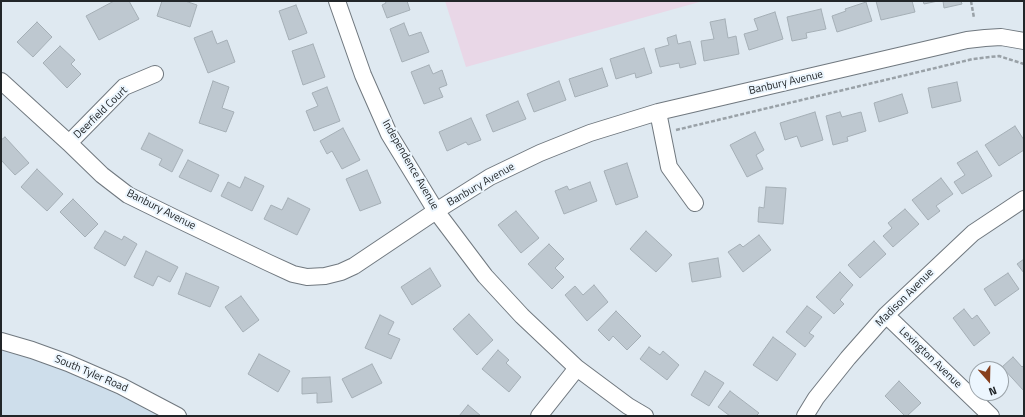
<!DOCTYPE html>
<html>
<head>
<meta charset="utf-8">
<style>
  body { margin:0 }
  #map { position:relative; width:1025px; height:417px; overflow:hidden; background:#dfe9f1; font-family:"Titillium Web",sans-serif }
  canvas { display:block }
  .frame { position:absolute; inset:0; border:2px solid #222629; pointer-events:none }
  .north { position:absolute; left:969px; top:361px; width:40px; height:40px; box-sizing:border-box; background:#ecf6fe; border:1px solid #9ba3a9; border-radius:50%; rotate:160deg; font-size:11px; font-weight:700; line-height:16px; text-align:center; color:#222629 }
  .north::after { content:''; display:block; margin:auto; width:14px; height:18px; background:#87401e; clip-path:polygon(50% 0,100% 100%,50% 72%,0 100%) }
</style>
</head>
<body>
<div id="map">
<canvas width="1025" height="417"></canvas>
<div class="frame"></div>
<div class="north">N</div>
</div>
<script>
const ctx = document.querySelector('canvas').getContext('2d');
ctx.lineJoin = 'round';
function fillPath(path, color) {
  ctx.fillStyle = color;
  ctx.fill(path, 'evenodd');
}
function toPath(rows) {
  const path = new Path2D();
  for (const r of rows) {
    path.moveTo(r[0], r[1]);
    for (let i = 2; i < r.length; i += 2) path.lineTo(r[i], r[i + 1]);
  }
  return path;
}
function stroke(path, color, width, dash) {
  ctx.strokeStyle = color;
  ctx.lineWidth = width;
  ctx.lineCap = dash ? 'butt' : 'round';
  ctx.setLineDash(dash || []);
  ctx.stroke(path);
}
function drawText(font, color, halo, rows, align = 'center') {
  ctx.font = font + ' "Titillium Web",sans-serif';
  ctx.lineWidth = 4;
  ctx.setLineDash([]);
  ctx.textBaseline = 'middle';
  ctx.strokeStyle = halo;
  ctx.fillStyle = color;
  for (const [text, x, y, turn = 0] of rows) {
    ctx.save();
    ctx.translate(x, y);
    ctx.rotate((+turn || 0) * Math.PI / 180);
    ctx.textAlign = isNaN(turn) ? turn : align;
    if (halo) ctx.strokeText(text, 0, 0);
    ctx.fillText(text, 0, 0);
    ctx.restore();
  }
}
const built = toPath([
  [1,350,60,367,154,412,160,416,1,416]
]);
const education = toPath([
  [445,1,703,1,466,67]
]);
const building = toPath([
  [114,1,129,1,139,19,99,40,86,16,114,1],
  [162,1,185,1,197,5,190,27,157,16,162,1],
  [385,1,407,1,410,10,387,18,382,5,386,3,385,1],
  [876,1,912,1,915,12,881,20,876,1],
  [923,1,938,1,924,4,923,1],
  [943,1,961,1,962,4,944,8,943,1],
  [866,2,872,21,837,32,832,16,846,11,845,9,866,2],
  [296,5,307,33,289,40,279,11,296,5],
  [821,9,826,29,806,33,807,38,792,41,787,17,821,9],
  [775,12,783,39,749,50,744,34,758,30,754,19,775,12],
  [725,19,728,38,736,36,739,54,704,61,701,41,714,39,710,22,725,19],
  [37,22,52,37,33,57,17,42,37,22],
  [404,23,409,36,421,32,429,52,402,62,390,29,404,23],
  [212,31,217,44,227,40,235,62,208,73,194,38,212,31],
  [676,35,678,44,690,41,696,64,680,68,679,63,660,67,655,49,669,45,667,38,676,35],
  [313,44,325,77,303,85,292,51,313,44],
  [60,46,75,60,71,64,81,74,67,88,43,63,60,46],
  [644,48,652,73,636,78,635,73,616,79,610,59,644,48],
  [429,65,433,74,442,70,447,85,439,88,443,97,424,104,411,72,429,65],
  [602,68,608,86,575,97,569,79,602,68],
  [213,81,229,87,222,108,234,112,226,132,199,123,213,81],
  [559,81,566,100,534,112,527,94,559,81],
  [957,82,961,101,932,108,928,88,957,82],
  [327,87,340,121,314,131,306,111,318,106,312,93,327,87],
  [902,94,908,113,879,122,874,103,902,94],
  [518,101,526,119,493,132,486,115,518,101],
  [815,112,823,140,801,147,797,136,785,140,780,123,815,112],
  [840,112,842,117,861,112,866,131,847,137,848,141,833,145,826,116,840,112],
  [471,118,481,140,468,145,466,142,447,151,439,132,471,118],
  [1015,126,1024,140,1024,150,999,166,985,145,1015,126],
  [343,128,360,160,342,169,332,151,327,154,320,141,343,128],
  [755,132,764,150,756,155,763,169,747,177,730,145,755,132],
  [149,133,183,150,172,172,159,165,162,159,141,149,149,133],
  [5,137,29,163,15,175,1,160,1,140,5,137],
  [977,151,992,176,962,194,954,182,965,175,957,163,977,151],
  [188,160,219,175,211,192,179,177,188,160],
  [627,163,638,197,616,205,604,171,627,163],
  [37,169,63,194,47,211,21,187,37,169],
  [367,170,381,203,360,211,346,179,367,170],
  [245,177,264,186,252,211,221,196,228,182,240,188,245,177],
  [941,178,953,194,936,206,940,211,928,220,912,200,941,178],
  [590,182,597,201,564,214,555,191,567,186,569,190,590,182],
  [766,187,786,188,783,224,758,222,759,207,764,208,766,187],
  [288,198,310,209,297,235,264,219,271,205,282,210,288,198],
  [73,199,98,224,85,237,60,212,73,199],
  [905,209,919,224,893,247,883,236,892,228,888,223,905,209],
  [516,211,539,238,521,253,498,225,516,211],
  [105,231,122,240,124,236,137,244,125,266,94,248,105,231],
  [646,231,672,255,656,272,630,249,646,231],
  [759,235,771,250,743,272,728,252,740,244,743,247,759,235],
  [874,241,886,254,860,278,848,265,874,241],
  [549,244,564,259,555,268,564,277,552,289,528,264,549,244],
  [146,251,178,267,170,282,158,276,153,286,134,277,146,251],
  [718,258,721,277,692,282,689,263,718,258],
  [1024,259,1024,273,1017,264,1024,259],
  [430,268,441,286,412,305,401,287,430,268],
  [840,272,853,285,840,300,844,304,834,314,816,297,840,272],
  [186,273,219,287,210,307,178,294,186,273],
  [1008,273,1019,289,995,306,984,289,1008,273],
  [594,285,608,302,587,321,565,295,575,286,583,295,594,285],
  [241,296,259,320,243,332,225,307,241,296],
  [807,306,822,317,809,333,814,336,805,347,786,332,807,306],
  [964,309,972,319,977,315,990,333,974,346,953,318,964,309],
  [616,311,641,336,627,350,613,336,609,341,598,330,616,311],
  [469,314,493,340,477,355,453,329,469,314],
  [380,315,394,322,388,334,400,339,391,359,365,348,380,315],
  [773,337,796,354,777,381,753,365,773,337],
  [649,347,660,355,663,351,679,365,667,380,640,359,649,347],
  [498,350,509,360,506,363,521,377,509,392,482,369,498,350],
  [259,354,290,371,278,392,248,374,259,354],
  [1013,357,1022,367,1024,365,1024,391,1002,367,1013,357],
  [372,364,382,383,352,398,342,379,372,364],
  [705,371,724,383,709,406,691,395,705,371],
  [330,377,332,402,317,403,317,393,302,394,302,378,330,377],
  [899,381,921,403,907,416,905,416,885,396,899,381],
  [730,391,759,413,756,416,730,416,718,407,730,391],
  [468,405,481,416,459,416,468,405]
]);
const path = toPath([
  [971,1,974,18],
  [676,130,973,59,999,56,1024,64]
]);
const minor = toPath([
  [337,1,363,75,389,134,436,211,485,276,522,316,577,368,628,406,645,416],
  [1,81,69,143,102,175,128,195,177,219,269,263,293,274,307,277,325,276,341,272,354,266,436,211,490,177,540,153,590,133,658,112,967,40,985,38,1001,37,1024,41],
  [658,112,669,167,695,203],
  [69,143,124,87,155,74],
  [886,315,991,416],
  [1,341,32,350,68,363,121,386,178,416],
  [539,416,577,368],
  [805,416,816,398,848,358,886,315,973,233,1024,199]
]);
const streetNames = [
  ["Banbury Avenue",786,83,-13],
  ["Deerfield Court",101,113,-44],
  ["Independence Avenue",410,165,60],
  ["Banbury Avenue",481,185,-30],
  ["Banbury Avenue",161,210,27],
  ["Madison Avenue",905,298,-45],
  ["Lexington Avenue",930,358,44],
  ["South Tyler Road",91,374,23]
];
fillPath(built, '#cedeeb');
fillPath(education, '#e9d7e7');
fillPath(building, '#bec8d0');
stroke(building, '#a5afb6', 1);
stroke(minor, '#70787f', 18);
stroke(path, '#99a1a7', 2.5, [4, 2]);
stroke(minor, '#fff', 16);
drawText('11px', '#222629', '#ecf6fe', streetNames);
</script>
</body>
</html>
